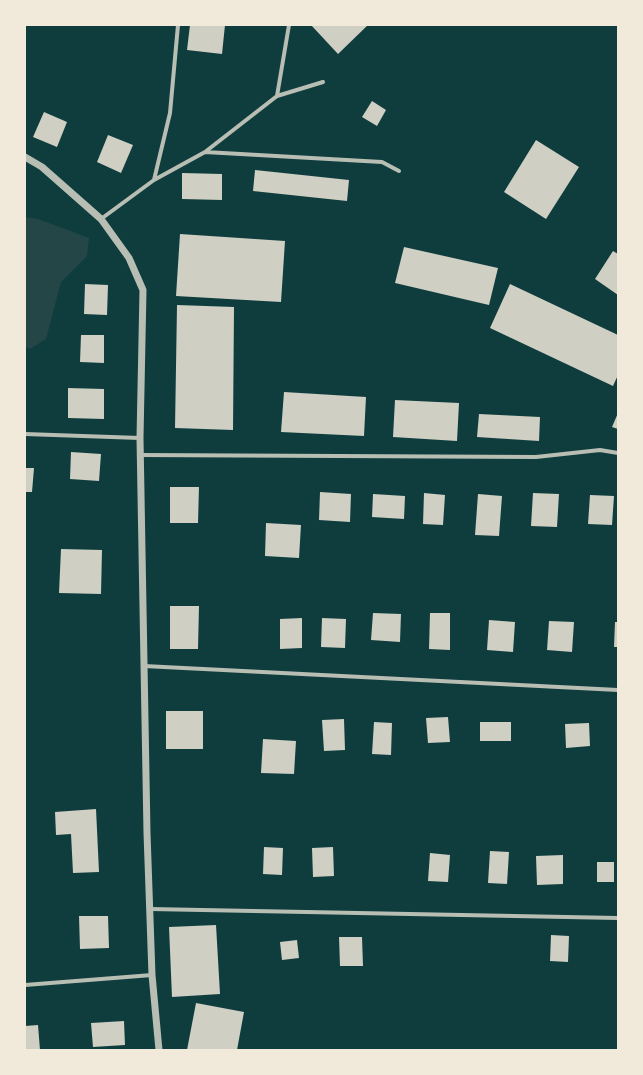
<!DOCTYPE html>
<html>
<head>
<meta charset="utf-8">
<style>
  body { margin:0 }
  #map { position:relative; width:643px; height:1075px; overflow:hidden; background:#0f3d3e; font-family:Rubik,sans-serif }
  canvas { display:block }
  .frame { position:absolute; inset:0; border:26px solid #f1e9da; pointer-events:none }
</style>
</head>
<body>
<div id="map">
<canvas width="643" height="1075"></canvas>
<div class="frame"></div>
</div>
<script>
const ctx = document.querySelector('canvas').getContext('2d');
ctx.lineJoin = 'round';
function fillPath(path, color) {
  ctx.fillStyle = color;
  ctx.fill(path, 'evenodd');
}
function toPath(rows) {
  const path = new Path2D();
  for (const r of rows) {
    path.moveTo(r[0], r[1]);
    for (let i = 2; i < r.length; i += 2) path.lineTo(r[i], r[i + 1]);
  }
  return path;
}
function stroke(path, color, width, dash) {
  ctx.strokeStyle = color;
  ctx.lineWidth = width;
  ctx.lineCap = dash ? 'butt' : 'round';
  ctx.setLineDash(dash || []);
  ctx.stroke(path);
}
const green = toPath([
  [25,217,38,219,89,238,87,256,61,282,46,339,30,349,25,347]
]);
const building = toPath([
  [190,25,225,25,222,54,187,50],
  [311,25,368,25,338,54],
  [372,101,386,110,377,126,362,117],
  [44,112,67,122,57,147,33,137],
  [108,135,133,145,121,173,97,162],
  [536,140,579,167,546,219,504,192],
  [255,170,349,180,347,201,253,191],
  [182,173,222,174,222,200,182,199],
  [180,234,285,241,281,302,176,296],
  [404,247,498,268,489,305,395,283],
  [613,251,618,254,618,295,595,279],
  [85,284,108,285,107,315,84,314],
  [510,284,618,335,618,375,613,386,490,328],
  [177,305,234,307,233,430,175,428],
  [81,335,104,335,104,363,80,362],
  [68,388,104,389,104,419,68,418],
  [284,392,366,397,364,436,281,432],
  [395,400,459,403,457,441,393,437],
  [618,413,618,429,612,427],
  [479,414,540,417,539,441,477,437],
  [71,452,101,454,99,481,70,479],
  [25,468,34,468,32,492,25,492],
  [170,487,199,487,198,523,170,523],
  [320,492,351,494,350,522,319,520],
  [424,493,445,495,443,525,423,524],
  [533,493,559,494,557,527,531,526],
  [373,494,405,496,404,519,372,517],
  [478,494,502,496,499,536,475,535],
  [590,495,614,496,612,525,588,524],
  [266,523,301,525,299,558,265,556],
  [61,549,102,550,101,594,59,593],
  [170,606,199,606,198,649,170,649],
  [373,613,401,614,400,642,371,640],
  [430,613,450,613,450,650,429,649],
  [302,618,302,648,280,649,280,619],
  [322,618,346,619,345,648,321,647],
  [489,620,515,622,513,652,487,650],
  [549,621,574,622,572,652,547,650],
  [615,622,618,622,618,647,614,647],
  [166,711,203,711,203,749,166,749],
  [448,717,450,742,428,743,426,718],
  [344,719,345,750,324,751,322,720],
  [374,722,392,723,391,755,372,754],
  [480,722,511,722,511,741,480,741],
  [589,723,590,746,566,748,565,724],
  [263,739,296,741,294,774,261,773],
  [96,809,99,872,73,873,71,834,56,835,55,812],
  [264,847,283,848,282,875,263,874],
  [333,847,334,876,313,877,312,848],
  [490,851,509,852,507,884,488,883],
  [430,853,450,855,448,882,428,881],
  [563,855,563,884,537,885,536,856],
  [597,862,614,862,614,882,597,882],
  [79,916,108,916,109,948,80,949],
  [216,925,220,994,172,997,169,927],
  [551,935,569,936,568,962,550,961],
  [339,937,362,937,363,966,340,966],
  [297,940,299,958,282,960,280,942],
  [196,1003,244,1012,237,1050,187,1050],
  [124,1021,125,1045,93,1047,91,1023],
  [38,1025,40,1050,25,1050,25,1026]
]);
const minor = toPath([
  [277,96,323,82],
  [205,152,277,96,289,25],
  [154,180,205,152,382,162,399,171],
  [101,219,154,180,170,113,178,25],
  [25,434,140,438],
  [140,455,536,457,600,450,618,453],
  [144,666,618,690],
  [150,909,618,918],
  [25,985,152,975]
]);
const tertiary = toPath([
  [25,157,42,167,101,219,129,258,143,290,140,438,147,833,152,975,159,1050]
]);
fillPath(green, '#244646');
fillPath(building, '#cfcfc3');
stroke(minor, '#b8beb3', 4);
stroke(tertiary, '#b8beb3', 7);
</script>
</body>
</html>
